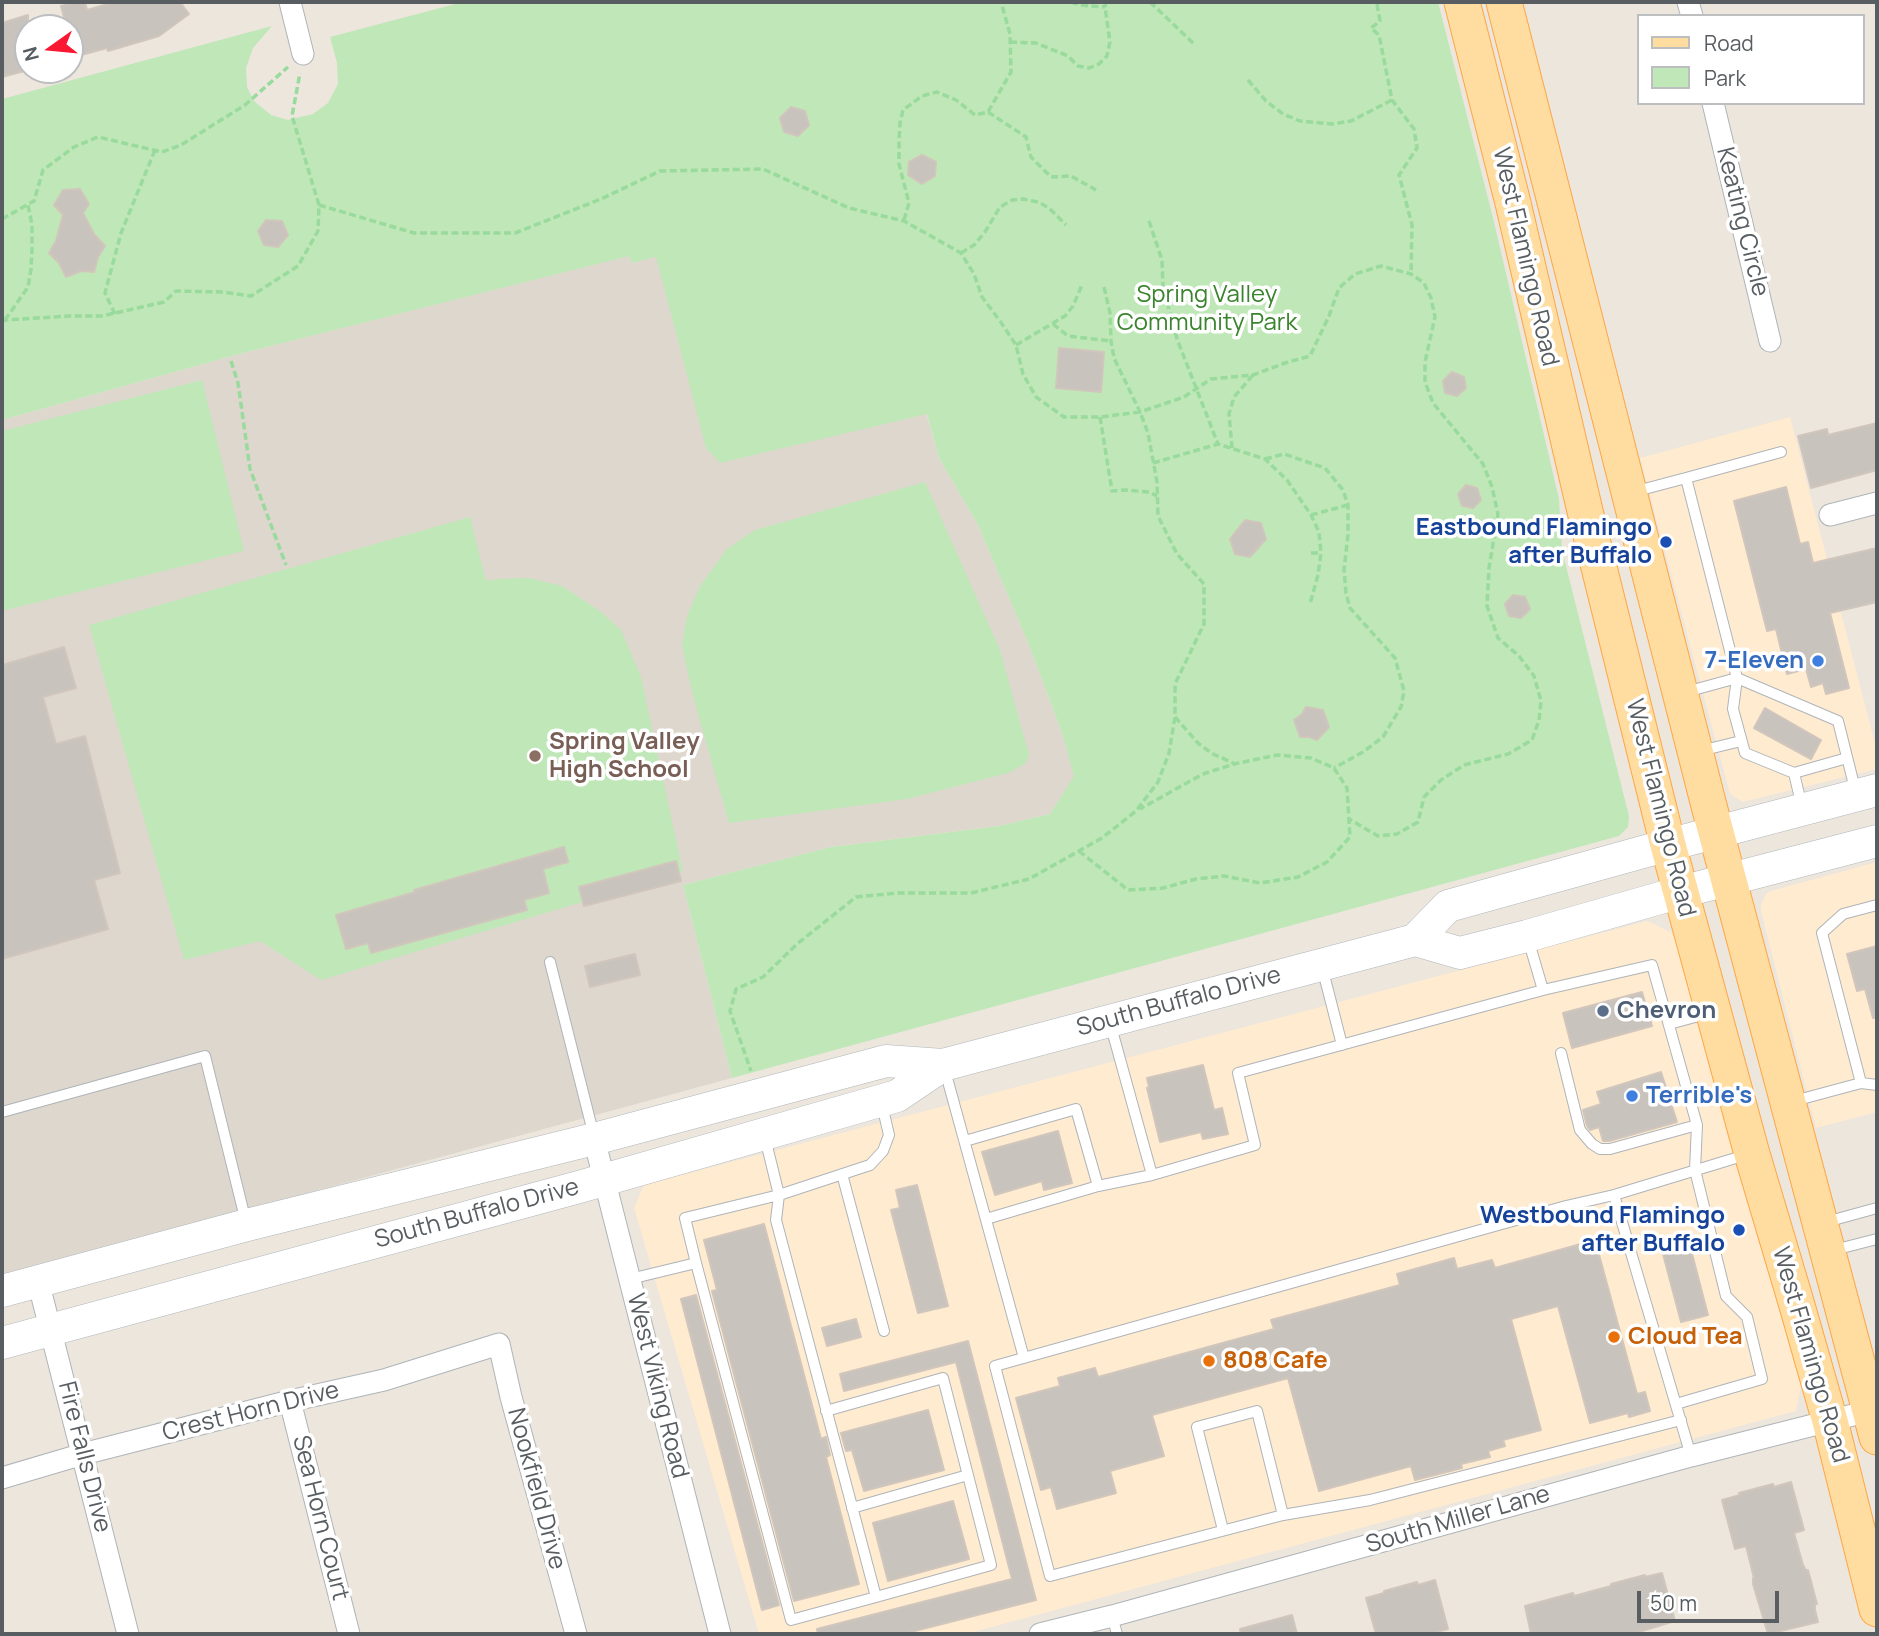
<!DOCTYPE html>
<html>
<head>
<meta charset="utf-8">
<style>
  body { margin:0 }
  #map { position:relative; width:1879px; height:1636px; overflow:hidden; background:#ece6dd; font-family:Manrope,sans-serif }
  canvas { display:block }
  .frame { position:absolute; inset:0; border:4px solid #575d61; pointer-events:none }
  .legend { position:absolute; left:1637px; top:14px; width:228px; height:91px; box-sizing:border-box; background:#fff; border:2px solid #bcbec0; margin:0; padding:9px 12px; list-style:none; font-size:21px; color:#575d61 }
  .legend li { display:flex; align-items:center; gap:14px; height:35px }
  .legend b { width:35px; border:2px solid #bcbec0 }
  .north { position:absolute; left:14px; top:14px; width:70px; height:70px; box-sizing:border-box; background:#fff; border:2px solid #bcbec0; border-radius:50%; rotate:255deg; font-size:19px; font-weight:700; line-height:28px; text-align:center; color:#575d61 }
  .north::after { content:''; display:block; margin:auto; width:24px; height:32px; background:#f91732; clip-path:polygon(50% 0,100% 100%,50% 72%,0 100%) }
  .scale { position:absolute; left:1637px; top:1591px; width:142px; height:32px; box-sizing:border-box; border:4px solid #575d61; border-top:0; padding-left:9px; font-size:21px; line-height:24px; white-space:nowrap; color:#575d61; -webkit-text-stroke:5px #fff; paint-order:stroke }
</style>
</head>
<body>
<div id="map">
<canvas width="1879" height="1636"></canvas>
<div class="frame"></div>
<ul class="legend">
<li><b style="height:9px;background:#ffdda0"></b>Road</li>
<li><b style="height:19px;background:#c0e7b7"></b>Park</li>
</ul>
<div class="north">N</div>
<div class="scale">50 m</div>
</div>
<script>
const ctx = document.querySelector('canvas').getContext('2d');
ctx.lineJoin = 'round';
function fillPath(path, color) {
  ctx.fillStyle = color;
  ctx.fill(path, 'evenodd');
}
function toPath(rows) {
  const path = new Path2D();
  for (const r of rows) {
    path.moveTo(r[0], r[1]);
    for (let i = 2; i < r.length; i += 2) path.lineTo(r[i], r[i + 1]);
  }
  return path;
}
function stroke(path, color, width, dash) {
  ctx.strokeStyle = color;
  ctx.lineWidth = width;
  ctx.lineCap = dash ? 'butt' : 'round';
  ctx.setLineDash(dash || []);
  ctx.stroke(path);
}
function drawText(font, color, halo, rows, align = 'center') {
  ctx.font = font + ' Manrope,sans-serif';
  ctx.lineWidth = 7;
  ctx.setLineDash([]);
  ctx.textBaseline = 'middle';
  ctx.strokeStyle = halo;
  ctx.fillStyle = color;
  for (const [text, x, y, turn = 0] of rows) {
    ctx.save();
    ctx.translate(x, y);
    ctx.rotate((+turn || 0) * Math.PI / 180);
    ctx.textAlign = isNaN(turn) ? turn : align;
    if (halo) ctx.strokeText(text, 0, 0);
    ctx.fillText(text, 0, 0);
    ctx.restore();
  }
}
const commercial = toPath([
  [1790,417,1877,751,1877,769,1743,802,1730,794,1640,458],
  [1877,862,1877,1112,1816,1128,1761,911,1761,905,1766,894,1771,891],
  [1647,921,1675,934,1801,1385,1796,1411,966,1634,759,1634,634,1208,644,1185]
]);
const education = toPath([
  [629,255,631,263,656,256,917,380,939,458,977,523,1029,645,1063,736,1075,776,1050,814,999,826,831,847,683,885,732,1078,2,1276,2,420,239,354]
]);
const green = toPath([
  [463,2,1438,2,1493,218,1559,499,1562,550,1629,816,1628,827,1619,836,732,1078,683,885,831,847,999,826,1050,814,1074,776,1063,736,1029,645,977,523,939,458,927,414,720,463,706,448,656,257,631,263,629,256,239,354,2,420,2,99,272,26,253,48,246,68,247,87,254,101,271,115,288,120,313,114,328,103,338,84,337,63,330,37],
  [202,380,244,551,2,611,2,431],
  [925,482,1000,650,1029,755,1025,764,1008,773,907,799,729,823,693,696,682,646,687,616,700,586,727,549,755,530],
  [470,517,486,581,497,579,529,578,562,586,600,611,621,630,641,677,683,872,321,980,260,941,184,960,89,625]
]);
const building = toPath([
  [76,2,85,2,87,10,115,2,180,2,189,14,159,36,108,51,107,48,70,58,70,28,67,28,61,6,76,2],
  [28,15,28,70,2,77,2,23,28,15],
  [791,107,805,111,809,125,798,136,784,132,780,118,791,107],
  [922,155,936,162,935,176,922,184,908,175,909,162,922,155],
  [80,189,89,204,83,213,94,234,105,246,98,257,94,272,81,271,66,277,59,263,49,253,56,241,63,215,54,205,63,190,80,189],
  [266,220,282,221,288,235,278,247,264,245,258,231,266,220],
  [1059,348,1104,352,1101,392,1056,388,1059,348],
  [1452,372,1464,377,1466,388,1457,396,1445,393,1443,381,1452,372],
  [1877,423,1877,470,1811,488,1798,436,1827,429,1828,435,1877,423],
  [1466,485,1477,488,1481,500,1473,508,1462,506,1458,494,1466,485],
  [1786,487,1800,544,1808,542,1813,563,1877,548,1877,602,1830,613,1849,688,1826,694,1823,683,1811,687,1806,669,1787,674,1776,629,1767,631,1734,501,1786,487],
  [1245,520,1261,523,1266,539,1250,557,1235,554,1230,539,1245,520],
  [1513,595,1525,597,1530,609,1521,618,1509,616,1505,604,1513,595],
  [64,647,76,688,43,697,56,744,85,736,120,873,94,880,108,929,2,959,2,665,64,647],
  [1306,707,1323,710,1329,727,1317,740,1309,737,1300,737,1294,720,1302,714,1306,707],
  [1765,708,1821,740,1811,759,1754,728,1765,708],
  [564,847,568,862,543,869,549,893,524,900,527,910,371,953,368,943,346,949,336,915,415,892,414,890,564,847],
  [676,861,681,881,584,906,579,887,676,861],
  [1877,946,1877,1017,1873,1018,1865,989,1857,991,1847,954,1877,946],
  [635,954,640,975,590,987,585,966,635,954],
  [1642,992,1652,1026,1572,1048,1563,1013,1642,992],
  [1203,1065,1214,1110,1222,1108,1228,1134,1203,1139,1201,1132,1160,1142,1147,1088,1149,1087,1147,1078,1203,1065],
  [1661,1072,1677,1122,1609,1141,1603,1141,1599,1127,1590,1130,1587,1126,1583,1110,1601,1104,1597,1092,1661,1072],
  [1058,1131,1072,1183,1044,1190,1042,1181,995,1195,982,1152,1058,1131],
  [917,1185,948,1306,918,1313,891,1210,900,1208,896,1190,917,1185],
  [764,1224,821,1439,826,1437,830,1455,826,1457,859,1584,794,1601,712,1291,717,1290,704,1240,764,1224],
  [1595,1240,1637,1394,1645,1392,1650,1411,1629,1417,1628,1413,1590,1423,1558,1306,1511,1319,1541,1430,1503,1440,1505,1446,1488,1451,1490,1457,1461,1464,1462,1468,1415,1480,1411,1466,1319,1491,1288,1378,1152,1415,1164,1456,1110,1471,1116,1493,1057,1509,1051,1487,1041,1490,1016,1398,1060,1386,1058,1378,1095,1368,1098,1377,1274,1329,1271,1320,1400,1285,1397,1274,1454,1258,1457,1269,1492,1260,1495,1268,1595,1240],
  [1690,1246,1708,1315,1681,1322,1663,1254,1690,1246],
  [696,1295,779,1605,762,1610,681,1299,696,1295],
  [856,1319,861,1337,827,1346,822,1328,856,1319],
  [968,1341,1036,1600,903,1634,818,1634,817,1629,1012,1579,956,1362,844,1391,840,1374,968,1341],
  [928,1410,944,1470,864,1491,852,1450,846,1451,841,1433,928,1410],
  [1791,1482,1804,1530,1794,1533,1803,1565,1806,1570,1808,1570,1817,1604,1815,1604,1815,1610,1818,1622,1768,1634,1753,1584,1753,1578,1754,1578,1746,1546,1735,1549,1722,1500,1740,1495,1739,1493,1773,1484,1774,1487,1791,1482],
  [953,1501,969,1559,888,1581,873,1523,953,1501],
  [1662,1573,1675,1621,1632,1634,1531,1634,1525,1606,1573,1593,1574,1596,1611,1586,1611,1584,1645,1575,1645,1577,1662,1573],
  [1435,1580,1448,1629,1436,1632,1436,1634,1376,1634,1366,1598,1384,1593,1384,1591,1417,1582,1418,1585,1435,1580],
  [1292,1615,1297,1634,1241,1634,1240,1629,1292,1615]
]);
const path = toPath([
  [1071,2,1080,5,1105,7],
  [1150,2,1194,44],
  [1377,4,1380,21,1371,28,1379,35,1392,100,1414,129,1417,148,1399,175,1412,225,1411,274],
  [1010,42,1036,43,1068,56,1078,66,1089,68,1099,64,1107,56,1110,42,1105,7,1106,2],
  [1248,80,1266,101,1283,114,1300,121,1332,124,1351,121,1392,100],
  [988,112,1026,137,1031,157,1051,177,1071,176,1096,190],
  [319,205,414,233,515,233,601,199,660,171,763,169,849,208,904,221,961,253,974,274,982,297,1000,321,1016,345,1023,374,1036,397,1064,417,1100,417,1140,412,1148,433,1157,482,1158,516,1177,554,1204,584,1204,624,1175,684,1175,717,1169,753,1158,782,1136,811,1102,838,1029,879,971,893,898,893,856,897,797,944,763,977,736,989,730,1011,751,1071],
  [2,219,34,201,43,170,74,147,98,137,162,152,181,145,245,105,288,67],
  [904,220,909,203,899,164,899,141,900,123,903,110,922,96,937,92,956,100,975,115,988,112,1011,72,1010,34,1001,2],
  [1149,221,1162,260,1163,287,1177,339,1218,444],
  [961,253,974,245,985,232,1000,207,1012,200,1023,199,1038,202,1049,208,1066,225],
  [1104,287,1110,313,1111,341,1114,358,1140,412,1184,397,1211,379,1253,375,1285,363,1310,356,1329,316,1339,288,1355,274,1381,266,1411,274,1424,283,1431,298,1435,317,1425,362,1425,382,1433,403,1483,464,1492,487,1498,514,1489,568,1487,606,1498,638,1519,656,1534,676,1541,701,1539,720,1532,740,1508,754,1464,765,1441,780,1424,797,1418,822,1397,834,1378,836,1349,819],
  [115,314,105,293,121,233,155,150],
  [5,320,28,287,31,269,32,250,32,225,28,205],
  [2,322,5,320,70,316,102,316,164,302,176,291,223,292,251,296,298,266,318,231,319,205,292,116,300,73],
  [1053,324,1068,336,1111,341],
  [1016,345,1065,316,1073,306,1082,285],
  [231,361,238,383,250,469,286,565],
  [1100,417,1112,491,1125,490,1149,492,1157,496],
  [1232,448,1229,414,1234,397,1253,375],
  [1265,459,1284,454,1325,468,1343,490,1348,505,1348,535,1344,570,1346,593,1350,608,1395,658,1404,691,1401,707,1383,737,1363,752,1334,768],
  [1153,463,1218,444,1265,459,1287,480,1311,515,1319,532,1321,553,1318,575,1310,604],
  [1311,515,1348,505],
  [1311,553,1321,553],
  [1175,717,1198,743,1211,753,1233,763],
  [1079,851,1128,890,1163,888,1196,879,1224,876,1260,883,1298,877,1327,862,1350,837,1347,788,1334,768,1311,758,1277,755,1234,764,1203,774,1140,809]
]);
const lane = toPath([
  [1686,478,1781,452],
  [1633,492,1686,478,1737,678,1733,709,1745,753,1794,773,1802,807],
  [1686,692,1737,678,1838,721,1856,793],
  [1700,751,1741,741],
  [1794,773,1847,758],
  [1528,939,1543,990],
  [550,962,594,1136],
  [1322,967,1342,1045],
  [1110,1023,1152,1175,1255,1145,1238,1073,1543,990,1652,965,1697,1125,1695,1170,1726,1296,1747,1317,1762,1379,1676,1404],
  [1669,1024,1710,1013],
  [1561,1053,1580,1130,1592,1144,1600,1149,1610,1149,1697,1125],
  [944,1067,1024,1358],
  [1861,1083,1877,1085],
  [1794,1101,1861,1083,1822,933,1843,914,1877,905],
  [2,1112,205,1056,246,1222],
  [965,1141,1076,1109,1098,1186,1152,1175],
  [842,1174,884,1331],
  [1614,1195,1691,1456],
  [986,1219,1098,1186],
  [1826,1222,1877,1208],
  [1834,1250,1877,1239],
  [696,1263,791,1620,876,1597,776,1220,779,1195,870,1165,883,1151,889,1135,882,1105],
  [630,1279,696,1263,685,1218,779,1195,765,1138],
  [826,1411,943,1378,991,1565,876,1597],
  [1681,1420,1370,1500,1283,1515,1050,1576,995,1366,1566,1206,1614,1195,1749,1154],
  [852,1508,968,1475],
  [1223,1530,1197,1427,1257,1411,1283,1515],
  [1112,1616,1117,1634]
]);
const street = toPath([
  [290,2,303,54],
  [1688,2,1692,16],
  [1713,103,1770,341],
  [1830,515,1877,503],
  [594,1139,720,1634],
  [38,1281,128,1634],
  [290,1401,349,1634],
  [2,1478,83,1454,290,1401,384,1380,499,1344,511,1397,576,1634],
  [1040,1634,1112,1616,1691,1456,1877,1409]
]);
const secondary = toPath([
  [1415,940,1460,953,1527,936,1681,892,1877,841],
  [2,1291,247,1225,594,1139,886,1061,943,1065,1415,940,1448,906,1668,845,1877,790],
  [2,1343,579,1187,897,1096,943,1065]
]);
const primary = toPath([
  [1462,2,1513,203,1585,511,1668,845,1752,1154,1796,1302,1830,1421,1877,1609],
  [1504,2,1709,806,1877,1437]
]);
const markers = [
  [1666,542,7,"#1a4fb4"],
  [1818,661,7,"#3f7fe0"],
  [535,756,7,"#8d6e63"],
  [1603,1011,7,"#5c6f8a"],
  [1632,1096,7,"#3f7fe0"],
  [1739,1230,7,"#1a4fb4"],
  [1614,1337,7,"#e8710a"],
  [1209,1361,7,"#e8710a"]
];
const streetNames = [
  ["Keating Circle",1742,222,76],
  ["West Flamingo Road",1525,257,77],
  ["West Flamingo Road",1660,808,76],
  ["South Buffalo Drive",1179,1002,-15],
  ["South Buffalo Drive",477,1214,-15],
  ["West Flamingo Road",1810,1355,74],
  ["West Viking Road",657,1386,76],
  ["Crest Horn Drive",251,1412,-14],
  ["Fire Falls Drive",84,1457,76],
  ["Nookfield Drive",536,1489,75],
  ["Sea Horn Court",320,1518,76],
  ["South Miller Lane",1458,1520,-16]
];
const parkNames = [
  ["Spring Valley",1207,295],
  ["Community Park",1207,323]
];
const transitNames = [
  ["Eastbound Flamingo",1652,528],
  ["after Buffalo",1652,556],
  ["Westbound Flamingo",1725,1216],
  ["after Buffalo",1725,1244]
];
const shopNames = [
  ["7-Eleven",1804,661],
  ["Terrible's",1646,1096,"left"]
];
const educationNames = [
  ["Spring Valley",549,742],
  ["High School",549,770]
];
const serviceNames = [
  ["Chevron",1617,1011]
];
const foodNames = [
  ["Cloud Tea",1628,1337],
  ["808 Cafe",1223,1361]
];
fillPath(commercial, '#ffebd0');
fillPath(education, '#ded7ce');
fillPath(green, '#c0e7b7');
fillPath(building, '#c9c3bd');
stroke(building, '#d1c6bc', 2);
stroke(lane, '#afb4b8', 12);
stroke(street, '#afb4b8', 23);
stroke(secondary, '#b0b6bb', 33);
stroke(primary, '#fea545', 37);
stroke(path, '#99da9d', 3.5, [7, 3.5]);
stroke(lane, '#fff', 10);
stroke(street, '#fff', 21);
stroke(secondary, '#fff', 32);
stroke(primary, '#ffdda0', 35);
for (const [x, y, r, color] of markers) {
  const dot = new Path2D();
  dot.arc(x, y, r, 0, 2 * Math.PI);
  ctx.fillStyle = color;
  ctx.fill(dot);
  stroke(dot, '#fff', 2.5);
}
drawText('24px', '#575d61', '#fff', streetNames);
drawText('24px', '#39842c', '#fff', parkNames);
drawText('bold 24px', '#164399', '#fff', transitNames, 'right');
drawText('bold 24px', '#366cbe', '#fff', shopNames, 'right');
drawText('bold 24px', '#785e54', '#fff', educationNames, 'left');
drawText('bold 24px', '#4e5e75', '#fff', serviceNames, 'left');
drawText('bold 24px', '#c56008', '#fff', foodNames, 'left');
</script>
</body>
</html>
